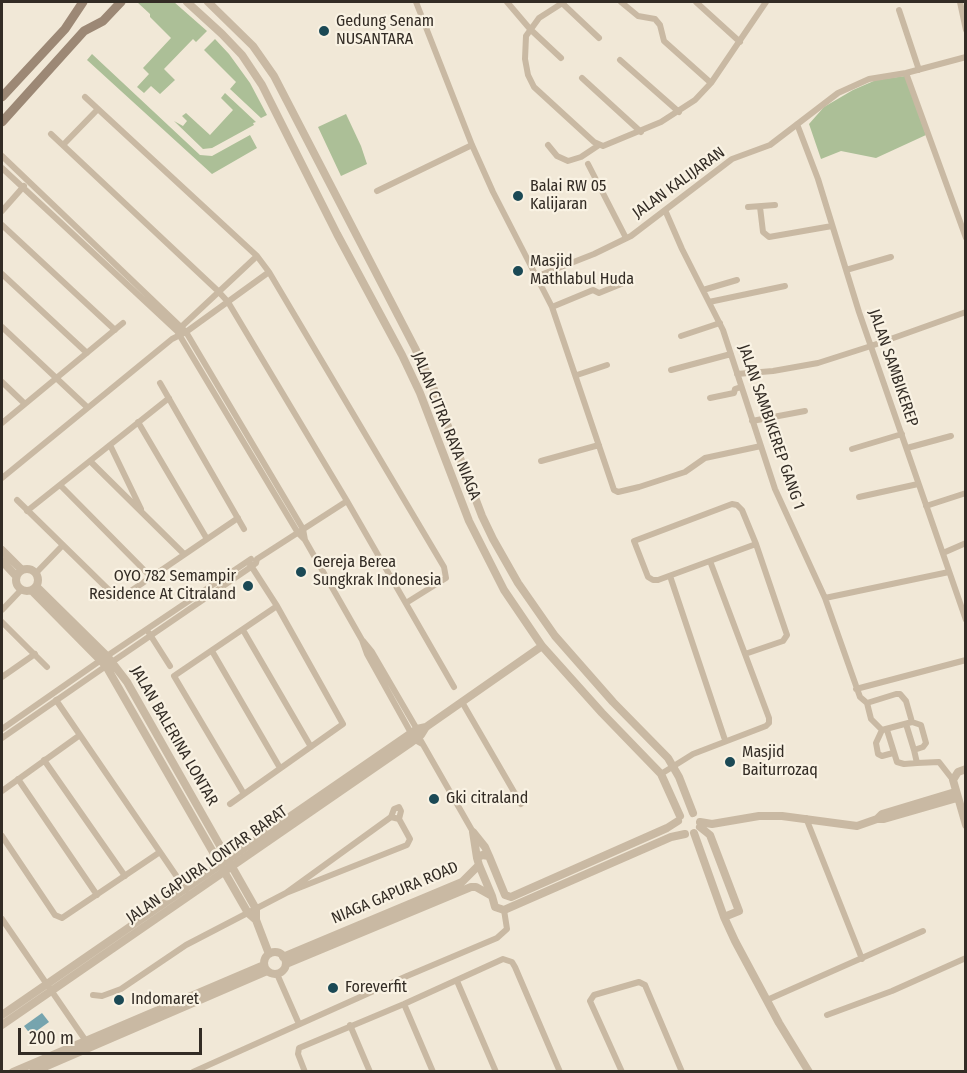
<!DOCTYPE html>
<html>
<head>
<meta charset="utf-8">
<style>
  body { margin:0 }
  #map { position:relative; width:967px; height:1073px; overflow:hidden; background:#f1e8d7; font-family:"Fira Sans Condensed",sans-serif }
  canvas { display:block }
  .frame { position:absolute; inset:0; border:3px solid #332c25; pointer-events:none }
  .scale { position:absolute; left:18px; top:1028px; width:184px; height:27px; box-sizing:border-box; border:3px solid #332c25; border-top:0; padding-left:8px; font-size:18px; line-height:21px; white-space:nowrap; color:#332c25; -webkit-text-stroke:4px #f9f2e3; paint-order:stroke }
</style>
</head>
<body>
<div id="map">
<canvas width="967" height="1073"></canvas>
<div class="frame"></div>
<div class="scale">200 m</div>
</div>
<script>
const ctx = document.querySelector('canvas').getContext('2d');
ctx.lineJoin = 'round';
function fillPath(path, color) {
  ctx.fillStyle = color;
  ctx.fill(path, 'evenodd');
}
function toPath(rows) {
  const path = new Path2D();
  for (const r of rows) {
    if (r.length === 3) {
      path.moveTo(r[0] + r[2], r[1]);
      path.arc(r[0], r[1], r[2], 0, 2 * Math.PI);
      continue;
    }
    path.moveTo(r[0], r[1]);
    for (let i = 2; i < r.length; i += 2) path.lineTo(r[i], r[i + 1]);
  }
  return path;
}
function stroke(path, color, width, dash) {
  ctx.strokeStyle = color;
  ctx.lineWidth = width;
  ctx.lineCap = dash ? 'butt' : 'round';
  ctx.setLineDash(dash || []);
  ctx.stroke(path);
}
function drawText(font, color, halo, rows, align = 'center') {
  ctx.font = font + ' "Fira Sans Condensed",sans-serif';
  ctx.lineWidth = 4.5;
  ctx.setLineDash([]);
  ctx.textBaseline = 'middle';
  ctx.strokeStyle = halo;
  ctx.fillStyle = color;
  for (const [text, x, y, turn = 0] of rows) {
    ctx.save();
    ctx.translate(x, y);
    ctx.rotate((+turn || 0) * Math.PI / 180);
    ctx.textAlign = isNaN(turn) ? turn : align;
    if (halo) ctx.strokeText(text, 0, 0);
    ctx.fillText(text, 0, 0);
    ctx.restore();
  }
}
const green = toPath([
  [137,2,174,2,207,31,196,42,193,39,164,69,175,80,160,94,151,86,144,93,137,87,149,74,143,68,171,38,150,17,150,14],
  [215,39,229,54,250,83,267,115,261,118,230,89,236,82,204,50],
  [92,54,200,155,212,156,250,135,257,148,212,174,87,60],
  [905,76,926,135,876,158,841,151,821,159,809,124,824,107,853,90,876,80],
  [225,93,256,122,253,123,254,125,212,148,203,149,174,121,183,126,187,121,182,116,186,113,210,135,233,110,221,98],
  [346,114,361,146,367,164,341,176,318,127]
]);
const water = toPath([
  [42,1013,49,1022,31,1035,24,1026]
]);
const minor = toPath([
  [416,2,472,145,493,192,552,307,614,490,618,492,639,487,685,472,705,458,761,446],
  [507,2,530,29,561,58],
  [561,2,599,38],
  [564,2,539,18,526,36,525,59,528,75,534,87,594,142,603,146,661,122,695,100,711,83,766,2],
  [621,2,638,16,655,19,660,25,664,41,711,83],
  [696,2,740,42],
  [960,2,966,30],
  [899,10,919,70],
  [620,60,679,112],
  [906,73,966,238],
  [582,78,641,132],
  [85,97,257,256,269,272,444,567,446,578,406,603],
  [797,124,818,179,859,312,966,620],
  [51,134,218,291,228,302,347,501,454,687],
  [63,145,98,109],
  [548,145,557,156,568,161,581,157,599,145],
  [2,156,186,332,303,529,305,540,298,533,177,331,2,168],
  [588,164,626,238],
  [377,191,472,145],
  [748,207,775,205],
  [760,207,763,232,769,237,832,226],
  [665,210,682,249,723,330,775,489,825,598,860,697,867,703,896,694,900,694,906,701,912,722],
  [2,211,24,186],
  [2,225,115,330],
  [846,270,891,257],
  [2,274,87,353],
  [538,276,594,254,631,236,732,159,770,145,838,93,869,79,906,73,966,57],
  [703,290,737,280],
  [709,302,785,286],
  [552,307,593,290,599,293,626,282],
  [2,327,87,407],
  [179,329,257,256],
  [681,336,720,323],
  [671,370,731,354],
  [737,374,773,371,818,363,871,346,966,312],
  [577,375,607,365],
  [2,382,25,404],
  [160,383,244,529],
  [710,398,734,393,735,389,741,387],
  [752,421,805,411],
  [138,422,207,539],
  [2,423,123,323],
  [110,445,141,509],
  [907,448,951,436],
  [852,449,902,434],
  [90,461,184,554],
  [541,461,599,445],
  [2,478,172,339,186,332,269,272],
  [60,485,151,577],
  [859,497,918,484],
  [17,500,117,598,122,597,238,518],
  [926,506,966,493],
  [27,511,169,398],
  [305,540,362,640,367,654,411,733,415,740,422,744],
  [943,553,966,543],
  [36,573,62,546],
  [670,576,725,740],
  [825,598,949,572],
  [2,610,21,590],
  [2,622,47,667],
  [243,630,311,747],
  [149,633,170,666],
  [363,641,372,652,418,731],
  [212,651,280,768],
  [745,654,783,641,787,635,756,544,742,510,737,505,732,504,634,541,648,577,653,580,658,580,756,544],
  [107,656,251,559],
  [112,662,248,569,256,563,257,559,347,501],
  [2,677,35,654],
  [856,689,966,660],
  [56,700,186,890],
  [462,702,521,804],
  [867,703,871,719,882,730,912,722,921,725,926,743,923,747,914,750,917,763,939,762,953,780],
  [906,724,914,750],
  [2,729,101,660],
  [882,730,876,743,878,754,882,756,893,753],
  [887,730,897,762,904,764,917,763],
  [2,738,106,666],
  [421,741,473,832],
  [44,760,125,876],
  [661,774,693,754,766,726,769,723,769,718,710,561],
  [18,779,97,895],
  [2,791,80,735],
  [244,794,174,676,277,606],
  [230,804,343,724,277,606,248,561],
  [391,817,394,809,399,807,401,811,399,819],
  [806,818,862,959],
  [2,836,55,915,62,918,160,852],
  [2,919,88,1044],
  [277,974,299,1024],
  [457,981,496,1072],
  [93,995,102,996,121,989,186,945,286,893,407,845,410,839,399,819,391,817,286,893],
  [767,1000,923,931],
  [404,1004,433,1072],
  [827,1015,892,991,966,958],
  [350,1025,370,1072],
  [193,1072,407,976,497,938,507,929,504,910],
  [305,1072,298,1054,299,1048,404,1004,503,959,512,962,515,967,560,1072],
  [622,1072,590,1001,594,995,639,982,645,985,682,1072]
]);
const tertiary = toPath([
  [187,2,222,34,242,55,262,85,337,234,402,355,420,393,469,521,504,590,542,646,602,713,661,774,680,816],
  [208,2,253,46,274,76,415,348,433,387,482,516,493,539,518,583,555,636,613,702,668,758,679,777,693,813],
  [2,550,22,570],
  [2,561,16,576],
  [27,580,11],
  [37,587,107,656,127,682,256,909,256,920,269,954],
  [32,591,106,666,248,913,256,920],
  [966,769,958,772,953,780,966,825],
  [877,819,884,819,957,798],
  [700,822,712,824,759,816,782,816,857,826,877,819,882,814,955,792],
  [700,827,710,835,739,911,724,917],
  [694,833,724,917,735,941,779,1023,809,1072],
  [477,858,473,832,485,847,489,856],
  [479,865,492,896],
  [275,963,11],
  [283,957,462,882,479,865,477,858,482,855,489,856,505,895,511,897,667,828,678,821],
  [286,964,471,887,476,887,492,896,495,907,504,910,671,837,685,834],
  [2,1015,417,729,426,727],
  [2,1025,409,744,421,735,426,727,542,646],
  [13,1072,264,965],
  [33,1072,267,971]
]);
const secondary = toPath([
  [2,97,65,29,83,2],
  [2,122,84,31,103,21,121,2]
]);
const markers = [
  [324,31,6,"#1b4955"],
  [518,196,6,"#1b4955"],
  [518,271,6,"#1b4955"],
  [301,572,6,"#1b4955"],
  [248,586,6,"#1b4955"],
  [730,762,6,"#1b4955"],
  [434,799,6,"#1b4955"],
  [333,988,6,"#1b4955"],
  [119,1000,6,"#1b4955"]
];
const poiNames = [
  ["Gedung Senam",336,22],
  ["NUSANTARA",336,40],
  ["Balai RW 05",530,187],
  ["Kalijaran",530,205],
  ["Masjid",530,262],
  ["Mathlabul Huda",530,280],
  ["Gereja Berea",313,563],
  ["Sungkrak Indonesia",313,581],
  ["OYO 782 Semampir",236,577,"right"],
  ["Residence At Citraland",236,595,"right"],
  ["Masjid",742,753],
  ["Baiturrozaq",742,771],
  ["Gki citraland",446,799],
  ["Foreverfit",345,988],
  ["Indomaret",131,1000]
];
const streetNames = [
  ["JALAN KALIJARAN",679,183,-36],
  ["JALAN SAMBIKEREP",893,368,71],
  ["JALAN CITRA RAYA NIAGA",446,426,68],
  ["JALAN SAMBIKEREP GANG 1",771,427,71],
  ["JALAN BALERINA LONTAR",174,736,60],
  ["JALAN GAPURA LONTAR BARAT",207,865,-35],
  ["NIAGA GAPURA ROAD",395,893,-23]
];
fillPath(green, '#acbf97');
fillPath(water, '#76a4ae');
stroke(minor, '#c9b9a3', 6);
stroke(tertiary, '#c9b9a3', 8);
stroke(secondary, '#9c8875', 9);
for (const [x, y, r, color] of markers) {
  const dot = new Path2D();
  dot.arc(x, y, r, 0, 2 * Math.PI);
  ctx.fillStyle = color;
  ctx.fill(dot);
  stroke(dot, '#f9f2e3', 2);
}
drawText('16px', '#332c25', '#f9f2e3', poiNames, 'left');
drawText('16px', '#332c25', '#f9f2e3', streetNames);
</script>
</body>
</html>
